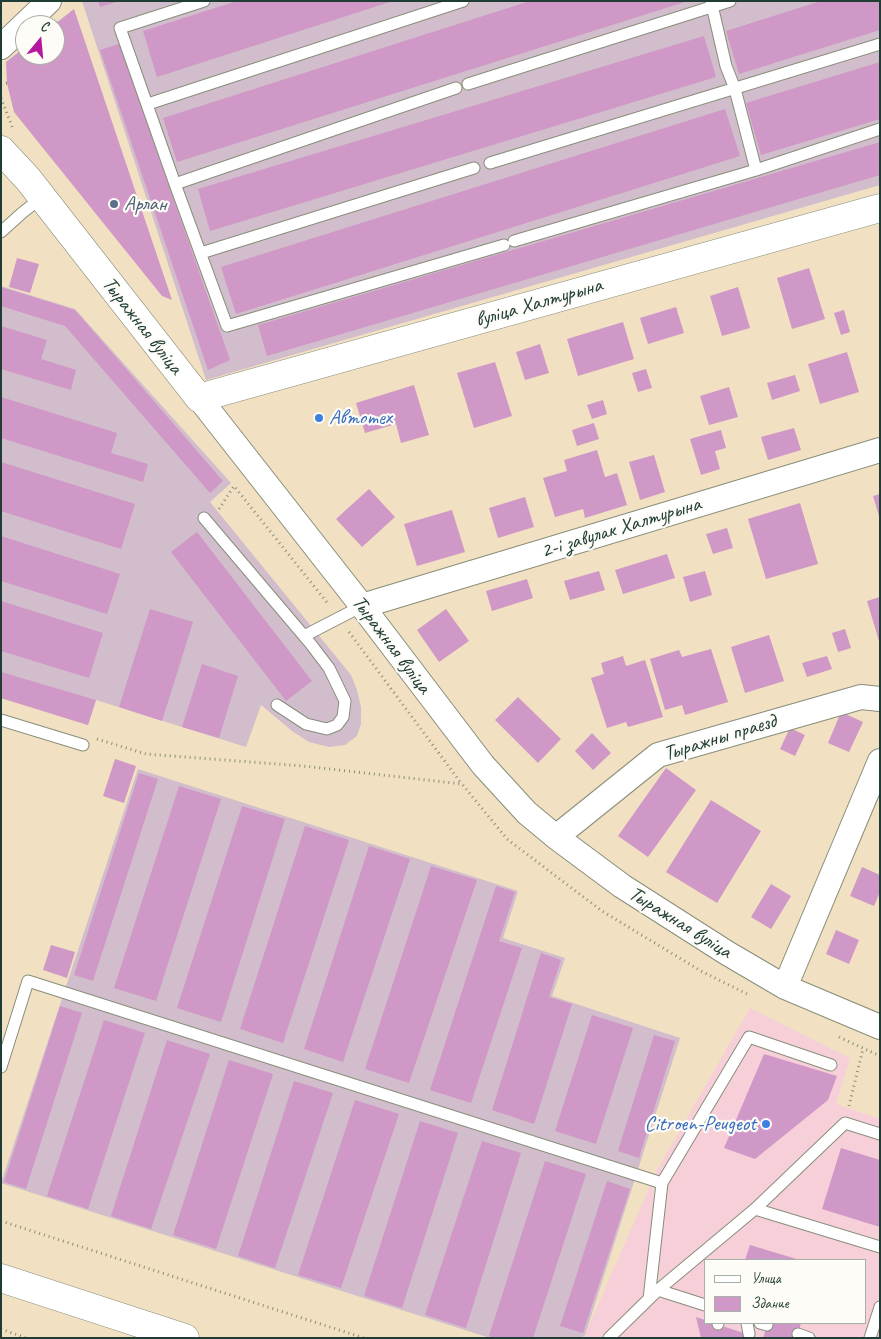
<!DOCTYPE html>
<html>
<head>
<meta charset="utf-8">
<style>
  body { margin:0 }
  #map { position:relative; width:881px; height:1339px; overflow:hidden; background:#f1e0c1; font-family:Caveat,sans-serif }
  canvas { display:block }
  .frame { position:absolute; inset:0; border:2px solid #1f3d34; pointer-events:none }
  .legend { position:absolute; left:704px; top:1259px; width:162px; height:65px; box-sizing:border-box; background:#fdfcf7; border:1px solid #a4b0a9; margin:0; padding:6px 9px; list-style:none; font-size:15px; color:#1f3d34 }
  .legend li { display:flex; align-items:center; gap:10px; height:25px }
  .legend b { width:25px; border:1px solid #a4b0a9 }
  .north { position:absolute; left:15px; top:15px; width:50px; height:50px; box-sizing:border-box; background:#fdfcf7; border:1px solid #a4b0a9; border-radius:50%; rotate:17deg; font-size:14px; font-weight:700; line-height:20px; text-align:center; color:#1f3d34 }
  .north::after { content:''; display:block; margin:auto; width:18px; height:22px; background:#b5179e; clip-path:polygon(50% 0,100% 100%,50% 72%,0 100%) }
</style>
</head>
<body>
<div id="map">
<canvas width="881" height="1339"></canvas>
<div class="frame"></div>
<ul class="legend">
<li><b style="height:6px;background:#fff"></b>Улица</li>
<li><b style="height:14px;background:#d098c6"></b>Здание</li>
</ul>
<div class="north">С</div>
</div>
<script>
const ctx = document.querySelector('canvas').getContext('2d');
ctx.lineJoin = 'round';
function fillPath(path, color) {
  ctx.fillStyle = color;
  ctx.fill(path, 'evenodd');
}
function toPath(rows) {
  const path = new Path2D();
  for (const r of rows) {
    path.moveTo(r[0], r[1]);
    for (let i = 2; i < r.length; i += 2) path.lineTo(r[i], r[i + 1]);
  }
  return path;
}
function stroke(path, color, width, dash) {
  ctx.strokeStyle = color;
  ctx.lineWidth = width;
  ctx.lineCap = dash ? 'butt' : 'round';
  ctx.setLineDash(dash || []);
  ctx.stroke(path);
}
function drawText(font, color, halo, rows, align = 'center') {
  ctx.font = font + ' Caveat,sans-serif';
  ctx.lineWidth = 4.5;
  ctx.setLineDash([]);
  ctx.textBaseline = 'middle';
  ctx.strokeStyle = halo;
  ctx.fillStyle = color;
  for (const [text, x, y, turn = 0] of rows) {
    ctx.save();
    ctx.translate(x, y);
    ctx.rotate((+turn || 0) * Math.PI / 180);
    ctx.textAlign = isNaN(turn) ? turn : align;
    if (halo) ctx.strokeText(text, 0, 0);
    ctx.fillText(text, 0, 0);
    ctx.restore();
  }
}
const built = toPath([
  [750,1008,850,1058,836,1104,880,1119,880,1338,581,1338,585,1335,656,1172],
  [705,1260,865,1260,865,1323,705,1323]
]);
const industrial = toPath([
  [82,1,880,1,880,185,206,380],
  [1,286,75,309,231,483,210,502,351,675,357,690,361,707,361,724,357,736,345,745,329,747,309,742,292,731,261,705,246,747,96,700,88,725,1,698],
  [138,769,518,891,503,938,565,958,552,996,680,1038,585,1335,581,1338,490,1338,1,1183]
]);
const building = toPath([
  [98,1,116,1,116,2,100,7],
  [237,1,390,1,390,2,157,77,143,31],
  [530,1,685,2,177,162,163,118],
  [821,1,880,1,880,30,739,74,726,31],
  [74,9,172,300,162,296,14,112,7,83,6,62,25,47,25,55,55,55,55,24],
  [704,36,716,77,210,231,198,189],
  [119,44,230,360,208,370,100,50],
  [880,62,880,119,761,155,746,103],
  [725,109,740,156,236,314,221,267],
  [880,142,880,175,267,356,258,325],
  [17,258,39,264,30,293,9,287],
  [809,268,825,319,792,329,777,278],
  [1,287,75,310,223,481,210,493,65,326,1,306],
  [738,287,750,328,722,336,710,296],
  [676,307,684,333,648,344,640,318],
  [844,310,850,332,841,335,834,313],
  [623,322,634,359,578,376,567,339],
  [1,326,47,340,41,359,76,370,71,390,1,369],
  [540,344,549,373,525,380,516,352],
  [847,352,859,392,820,404,808,364],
  [495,362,512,416,474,428,457,373],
  [646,369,652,388,638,392,632,373],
  [795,375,800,391,772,400,767,383],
  [414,385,429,435,401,443,396,424,365,433,356,403],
  [729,387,738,417,709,425,700,396],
  [1,397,117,433,111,453,148,464,143,482,1,438],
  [603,400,607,414,592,419,587,405],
  [594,423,599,439,577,446,572,430],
  [794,428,801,450,768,460,761,437],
  [721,430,726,448,715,451,720,469,701,475,690,439],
  [597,450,605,477,617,473,627,505,585,518,583,509,555,517,543,478,567,471,564,460],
  [654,455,665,492,640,500,629,462],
  [1,462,135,504,121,549,1,511],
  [369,489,395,517,362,547,336,519],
  [880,494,880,516,879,516,873,496],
  [525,497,534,527,498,538,489,508],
  [800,503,818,564,766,579,748,519],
  [452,510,465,552,417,566,404,524],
  [727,528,733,548,713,554,706,534],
  [197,532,312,681,286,701,171,552],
  [1,536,120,574,107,614,1,581],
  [667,554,675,578,623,594,615,570],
  [599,571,605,590,570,600,564,581],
  [705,571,712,595,690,602,683,577],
  [527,579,533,598,492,611,486,591],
  [880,597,880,641,879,641,867,601],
  [1,601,103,633,89,678,1,651],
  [150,609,193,622,162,721,119,707],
  [446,609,469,641,439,662,417,630],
  [845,629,851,648,838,652,832,633],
  [769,635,784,681,745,693,731,647],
  [711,649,728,702,685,715,682,705,665,710,650,659,679,650,682,657],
  [623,656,626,666,645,660,663,717,628,727,626,722,607,728,591,678,604,674,601,663],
  [827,656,832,669,807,677,802,663],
  [202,664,238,676,219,738,182,727],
  [1,672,96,700,88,725,1,698],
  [518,697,561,739,538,763,495,720],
  [841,712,863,722,849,752,828,743],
  [790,728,805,735,795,756,780,749],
  [592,733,611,753,593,770,575,751],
  [115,759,136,766,124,803,103,796],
  [666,768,696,790,648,857,618,836],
  [139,773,158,779,93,981,74,975],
  [179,786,221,799,156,1001,114,988],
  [711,800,761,831,717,903,666,872],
  [242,806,285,819,221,1022,177,1008],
  [305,826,349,840,283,1043,240,1029],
  [369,846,410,859,343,1062,304,1049],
  [431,866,477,880,409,1083,365,1069],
  [862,867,880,875,880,892,874,906,850,896],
  [771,884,791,896,771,929,751,917],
  [496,886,515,892,499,941,522,948,471,1103,430,1090],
  [836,930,859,940,849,964,826,954],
  [51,945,75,952,67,978,43,970],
  [541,953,561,960,549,997,572,1004,534,1124,492,1110],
  [60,1006,82,1013,26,1189,4,1182],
  [592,1015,633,1028,596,1144,555,1131],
  [104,1020,145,1033,88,1209,47,1196],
  [654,1035,675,1041,639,1158,618,1151],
  [167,1040,210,1054,151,1229,111,1216],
  [764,1054,837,1076,828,1100,755,1159,724,1148],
  [229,1060,273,1074,216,1249,173,1235],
  [294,1081,333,1093,275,1268,238,1256],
  [355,1100,399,1114,341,1288,298,1275],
  [420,1121,458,1133,402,1308,364,1296],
  [482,1141,521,1153,466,1328,425,1315],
  [841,1148,880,1160,880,1227,822,1209],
  [545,1161,586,1174,533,1338,494,1338,489,1336],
  [607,1181,630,1189,583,1333,560,1326],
  [750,1245,800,1260,745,1260],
  [696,1317,705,1320,705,1323,713,1323,759,1338,701,1338],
  [768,1323,801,1323,797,1338,763,1338]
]);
const path = toPath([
  [1,84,7,83],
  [1,98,13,129],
  [219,509,234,486,329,605],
  [349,632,461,783],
  [97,739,146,754,303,766,462,784,507,839,602,911,701,971,747,994],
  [839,1037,880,1056],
  [849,1106,863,1049],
  [1,1221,364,1338],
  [1,1329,26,1338]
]);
const service = toPath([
  [204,1,120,28,175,184,227,326,504,245],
  [711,1,726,66,735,89,756,170],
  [468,84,730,1],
  [148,104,463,1],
  [490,163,880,44],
  [175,184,456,88],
  [1,232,22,213,41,198],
  [514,241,756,170,880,129],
  [201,253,474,168],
  [204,518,310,643,329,668,345,701,343,717,337,725,327,729,306,724,277,705],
  [304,636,362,606],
  [1,720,83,745],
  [1,1067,28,981,662,1183,649,1299],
  [662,1183,749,1037,831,1065],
  [755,1209,845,1123,880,1134],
  [658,1290,705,1305],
  [718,1323,718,1324],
  [747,1323,749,1334],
  [760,1323,767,1325],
  [798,1334,809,1338],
  [609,1338,658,1290,755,1209,880,1247],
  [870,1338,880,1307]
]);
const minor = toPath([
  [1,47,49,1],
  [199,398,362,606,483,765,527,813,556,837,622,886,727,953,785,987,880,1027],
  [362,606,880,450],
  [556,837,658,755,861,697,880,699],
  [785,987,880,761]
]);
const tertiary = toPath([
  [1,150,28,179,199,398,880,208]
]);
const secondary = toPath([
  [1,1278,185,1338]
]);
const markers = [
  [114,204,5,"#5c6f8a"],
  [319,418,5,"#3f7fe0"],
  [766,1124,5,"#3f7fe0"]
];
const serviceNames = [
  ["Арлан",124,204]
];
const streetNames = [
  ["вуліца Халтурына",539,303,-16],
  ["Тыражная вуліца",142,326,52],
  ["2-і завулак Халтурына",621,528,-17],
  ["Тыражная вуліца",391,645,53],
  ["Тыражны праезд",720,738,-17],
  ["Тыражная вуліца",680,923,32]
];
const shopNames = [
  ["Автотех",329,418],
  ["Citroen-Peugeot",756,1124,"right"]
];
fillPath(built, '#f6cfd9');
fillPath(industrial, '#d1bdcb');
fillPath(building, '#d098c6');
stroke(service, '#888e7a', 13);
stroke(minor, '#888e7a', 26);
stroke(tertiary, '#888e7a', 29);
stroke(secondary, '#888e7a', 29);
stroke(path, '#888e7a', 3, [1, 4]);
stroke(service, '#fff', 11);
stroke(minor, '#fff', 24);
stroke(tertiary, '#fff', 28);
stroke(secondary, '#fff', 28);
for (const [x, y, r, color] of markers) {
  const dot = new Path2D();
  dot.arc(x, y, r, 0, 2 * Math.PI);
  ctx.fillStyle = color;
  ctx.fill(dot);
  stroke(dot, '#fdfcf7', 2);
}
drawText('21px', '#4e5e75', '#fdfcf7', serviceNames, 'left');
drawText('21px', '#1f3d34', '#fdfcf7', streetNames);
drawText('21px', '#366cbe', '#fdfcf7', shopNames, 'left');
</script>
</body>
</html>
